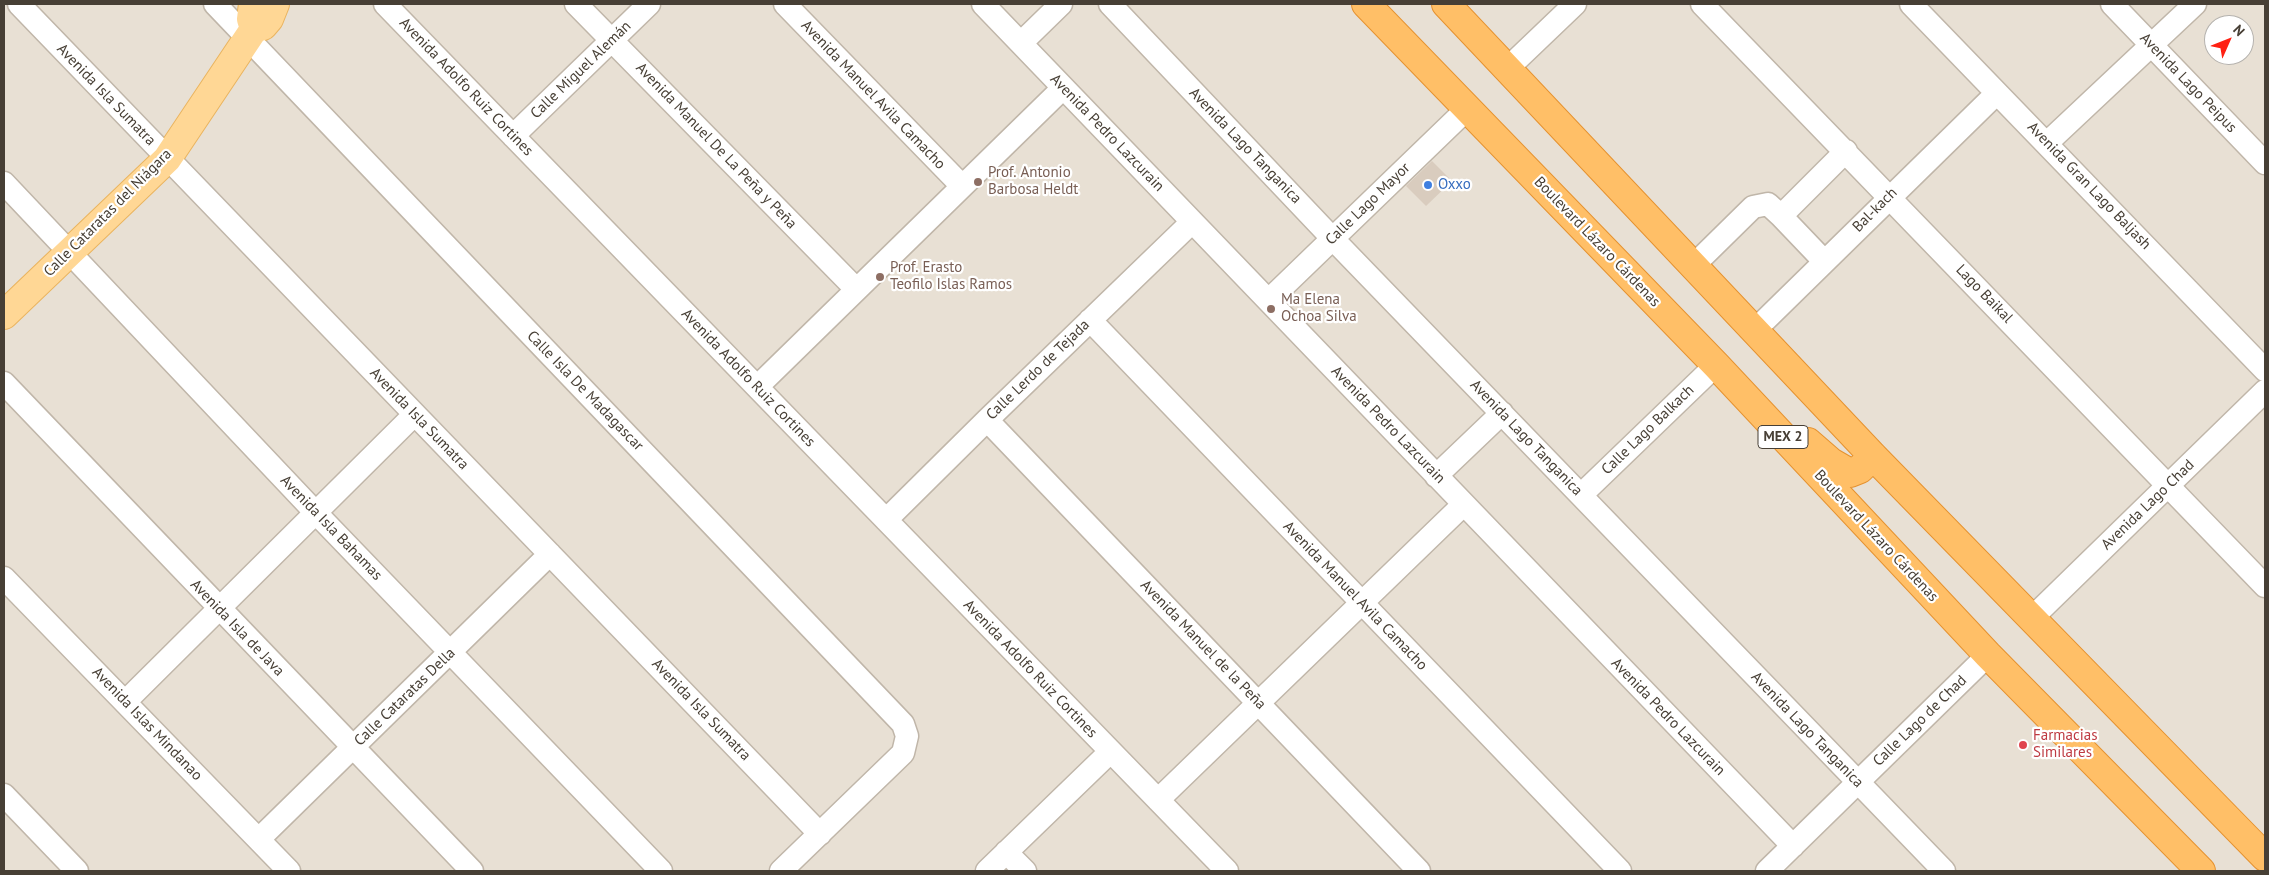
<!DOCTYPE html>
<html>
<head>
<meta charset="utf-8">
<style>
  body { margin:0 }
  #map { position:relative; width:2269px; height:875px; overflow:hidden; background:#f4efe7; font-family:"PT Sans",sans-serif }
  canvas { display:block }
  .frame { position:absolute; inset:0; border:5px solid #473f35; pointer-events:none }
  .north { position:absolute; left:2204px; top:15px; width:50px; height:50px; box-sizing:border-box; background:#fff; border:1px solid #b5b2ae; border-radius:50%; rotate:46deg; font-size:14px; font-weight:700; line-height:20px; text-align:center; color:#473f35 }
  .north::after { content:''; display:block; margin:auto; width:18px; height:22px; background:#ff2113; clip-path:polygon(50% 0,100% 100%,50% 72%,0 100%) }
</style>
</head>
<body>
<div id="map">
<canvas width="2269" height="875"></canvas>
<div class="frame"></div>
<div class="north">N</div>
</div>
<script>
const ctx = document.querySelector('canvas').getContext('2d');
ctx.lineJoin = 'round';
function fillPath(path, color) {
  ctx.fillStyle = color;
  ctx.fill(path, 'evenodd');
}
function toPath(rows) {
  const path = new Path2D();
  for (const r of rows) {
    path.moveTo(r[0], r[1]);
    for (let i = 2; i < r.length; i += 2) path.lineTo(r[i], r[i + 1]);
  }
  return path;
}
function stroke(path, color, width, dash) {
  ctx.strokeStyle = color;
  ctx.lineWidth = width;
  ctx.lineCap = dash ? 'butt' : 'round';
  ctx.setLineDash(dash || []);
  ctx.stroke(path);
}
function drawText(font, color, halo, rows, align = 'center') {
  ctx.font = font + ' "PT Sans",sans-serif';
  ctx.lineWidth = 4.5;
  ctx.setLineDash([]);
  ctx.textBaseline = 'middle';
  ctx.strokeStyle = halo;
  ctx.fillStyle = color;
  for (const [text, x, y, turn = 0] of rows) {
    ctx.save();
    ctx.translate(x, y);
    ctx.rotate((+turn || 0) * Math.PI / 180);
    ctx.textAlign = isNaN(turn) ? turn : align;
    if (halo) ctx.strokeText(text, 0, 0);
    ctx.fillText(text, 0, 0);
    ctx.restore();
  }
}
const residential = toPath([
  [4,4,2265,4,2265,871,4,871],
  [2214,25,2244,25,2244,55,2214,55]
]);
const building = toPath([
  [1432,161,1452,181,1426,206,1406,186]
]);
const minor = toPath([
  [19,4,820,834],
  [215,4,903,724,907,736,903,753,781,871],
  [385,4,1227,871],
  [576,4,856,289],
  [785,4,962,186],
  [983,4,1793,846],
  [1110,4,1332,238,1944,871],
  [1702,4,2265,586],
  [1911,4,2265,370],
  [2112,4,2265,163],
  [1021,43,1061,4],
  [1508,68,1575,4],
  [513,136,649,4],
  [2047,143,2195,4],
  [4,183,316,513,661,871],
  [1824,261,1781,216,1846,151],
  [1694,265,1753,207,1768,204,1781,216],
  [1269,300,1468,108],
  [1090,320,1620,871],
  [1755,330,1997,93],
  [4,383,472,871],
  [757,387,1063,88],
  [987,420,1419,871],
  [1436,476,1502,413],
  [1581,495,1716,365],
  [886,520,987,420,1192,222],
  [4,578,289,871],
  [2032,618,2265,391],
  [125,702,414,415],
  [4,795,77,871],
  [1158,800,1464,504],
  [259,839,550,554],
  [1006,852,1025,871],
  [987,871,1110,752],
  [1767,871,1988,655]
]);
const major = toPath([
  [253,4,251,19,254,29],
  [4,315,167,159,254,29,263,26,269,19,275,4]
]);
const highway = toPath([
  [1366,4,1716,365,1988,655,2201,871],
  [1446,4,1873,456,2265,857],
  [1808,442,1831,462,1850,473,1860,469,1873,456]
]);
const markers = [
  [978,182,5,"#8d6e63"],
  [1428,185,5,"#3f7fe0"],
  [880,277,5,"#8d6e63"],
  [1271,309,5,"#8d6e63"],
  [2023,745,5,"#e0444e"]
];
const shields = [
  [1783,437,50]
];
const shieldNames = [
  ["MEX 2",1783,437]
];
const streetNames = [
  ["Calle Miguel Alemán",581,70,-44],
  ["Avenida Lago Peipus",2188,83,46],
  ["Avenida Adolfo Ruiz Cortines",466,87,46],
  ["Avenida Isla Sumatra",106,95,46],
  ["Avenida Manuel Avila Camacho",873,95,46],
  ["Avenida Pedro Lazcurain",1107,133,46],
  ["Avenida Manuel De La Peña y Peña",716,146,46],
  ["Avenida Lago Tanganica",1245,146,46],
  ["Avenida Gran Lago Baljash",2089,186,46],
  ["Calle Lago Mayor",1368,204,-44],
  ["Bal-kach",1875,210,-45],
  ["Calle Cataratas del Niágara",108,213,-45],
  ["Boulevard Lázaro Cárdenas",1597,242,46],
  ["Lago Baikal",1984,294,46],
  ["Calle Lerdo de Tejada",1038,370,-44],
  ["Avenida Adolfo Ruiz Cortines",748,378,46],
  ["Calle Isla De Madagascar",585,391,46],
  ["Avenida Isla Sumatra",419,419,46],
  ["Avenida Pedro Lazcurain",1388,425,46],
  ["Calle Lago Balkach",1648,430,-44],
  ["Avenida Lago Tanganica",1526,438,46],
  ["Avenida Lago Chad",2148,505,-44],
  ["Avenida Isla Bahamas",331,528,46],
  ["Boulevard Lázaro Cárdenas",1876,536,47],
  ["Avenida Manuel Avila Camacho",1355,596,46],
  ["Avenida Isla de Java",237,628,46],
  ["Avenida Manuel de la Peña",1203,645,46],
  ["Avenida Adolfo Ruiz Cortines",1030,669,46],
  ["Calle Cataratas Della",405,697,-44],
  ["Avenida Isla Sumatra",701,710,46],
  ["Avenida Pedro Lazcurain",1668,717,46],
  ["Calle Lago de Chad",1920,721,-44],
  ["Avenida Islas Mindanao",147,724,46],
  ["Avenida Lago Tanganica",1807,730,46]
];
const educationNames = [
  ["Prof. Antonio",988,173],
  ["Barbosa Heldt",988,190],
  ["Prof. Erasto",890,268],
  ["Teofilo Islas Ramos",890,285],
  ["Ma Elena",1281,300],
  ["Ochoa Silva",1281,317]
];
const shopNames = [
  ["Oxxo",1438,185]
];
const healthNames = [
  ["Farmacias",2033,736],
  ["Similares",2033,753]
];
fillPath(residential, '#e8e0d4');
fillPath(building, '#d9ccbe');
stroke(minor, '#c0b6a9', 25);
stroke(major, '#eab45f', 30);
stroke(highway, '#e59230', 30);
stroke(minor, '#fff', 22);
stroke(major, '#ffd795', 28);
stroke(highway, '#ffbf67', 28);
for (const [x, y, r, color] of markers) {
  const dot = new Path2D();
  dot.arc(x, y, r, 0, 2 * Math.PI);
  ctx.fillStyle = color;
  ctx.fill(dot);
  stroke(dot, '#fff', 2);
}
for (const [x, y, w] of shields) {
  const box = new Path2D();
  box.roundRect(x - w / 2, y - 11.5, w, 23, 4);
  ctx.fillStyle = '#fff';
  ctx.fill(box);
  stroke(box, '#473f35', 1);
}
drawText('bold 14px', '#473f35', null, shieldNames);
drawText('15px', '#473f35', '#fff', streetNames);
drawText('15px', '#785e54', '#fff', educationNames, 'left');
drawText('15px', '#366cbe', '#fff', shopNames, 'left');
drawText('15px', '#be3a42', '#fff', healthNames, 'left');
</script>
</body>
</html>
